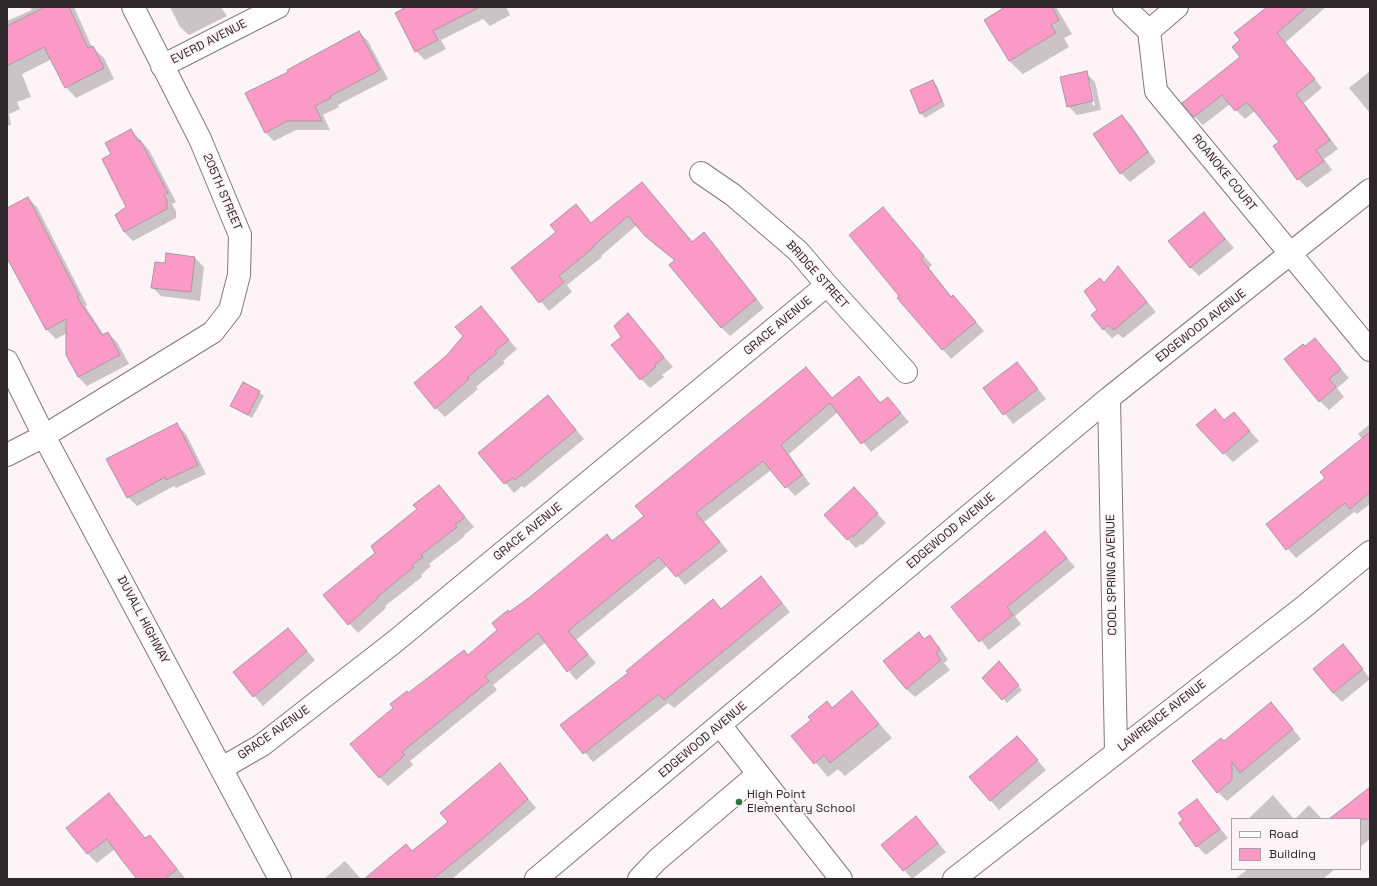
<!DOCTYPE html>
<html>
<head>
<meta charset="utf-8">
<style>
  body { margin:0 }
  #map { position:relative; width:1377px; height:886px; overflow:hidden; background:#fef4f8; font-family:"Space Grotesk",sans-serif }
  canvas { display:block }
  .frame { position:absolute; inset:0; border:8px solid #2d272a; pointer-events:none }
  .legend { position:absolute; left:1231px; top:818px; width:130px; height:52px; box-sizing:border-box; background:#fef4f8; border:1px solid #aaa2a6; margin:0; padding:5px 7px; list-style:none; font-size:12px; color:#2d272a }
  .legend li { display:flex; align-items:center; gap:8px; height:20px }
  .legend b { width:20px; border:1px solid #aaa2a6 }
</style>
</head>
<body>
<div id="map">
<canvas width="1377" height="886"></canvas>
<div class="frame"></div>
<ul class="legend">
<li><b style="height:5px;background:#fff"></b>Road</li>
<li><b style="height:11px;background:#fb99c7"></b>Building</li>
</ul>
</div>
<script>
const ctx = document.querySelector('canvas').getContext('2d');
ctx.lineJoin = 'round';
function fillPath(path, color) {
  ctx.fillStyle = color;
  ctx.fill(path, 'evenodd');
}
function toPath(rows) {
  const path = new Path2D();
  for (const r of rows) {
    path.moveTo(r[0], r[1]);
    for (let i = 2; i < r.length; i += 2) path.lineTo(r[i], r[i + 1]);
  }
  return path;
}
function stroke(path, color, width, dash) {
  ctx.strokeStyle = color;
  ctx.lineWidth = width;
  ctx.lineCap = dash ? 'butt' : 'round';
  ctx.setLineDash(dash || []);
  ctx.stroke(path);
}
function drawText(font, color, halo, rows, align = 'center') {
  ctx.font = font + ' "Space Grotesk",sans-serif';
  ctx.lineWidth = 3.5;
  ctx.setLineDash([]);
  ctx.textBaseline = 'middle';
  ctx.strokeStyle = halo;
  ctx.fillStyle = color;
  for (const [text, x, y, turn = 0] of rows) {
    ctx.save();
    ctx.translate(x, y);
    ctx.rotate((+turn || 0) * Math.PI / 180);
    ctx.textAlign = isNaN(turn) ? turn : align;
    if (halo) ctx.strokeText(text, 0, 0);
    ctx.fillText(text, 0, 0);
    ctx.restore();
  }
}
const shadow = toPath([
  [30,7,74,7,92,47,104,58,114,79,76,98,66,87,52,59,22,74,31,97,17,102,20,109,9,114,11,125,7,126,7,21,32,10],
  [170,7,221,7,227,16,189,35,180,27],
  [419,7,506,7,510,15,490,26,483,19,441,40,446,49,425,60,416,51],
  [1007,7,1056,7,1072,34,1064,38,1069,47,1023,74,1009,61],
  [1268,7,1326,7,1285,43,1322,88,1304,103,1338,149,1324,159,1332,170,1307,188,1298,179,1280,142,1255,111,1245,119,1230,104,1203,125,1194,116,1241,57,1242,40],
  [359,32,368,41,388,79,338,105,339,107,323,115,330,130,296,130,274,141,265,132,290,73],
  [1370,71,1370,113,1349,88],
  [1086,73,1095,82,1101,110,1077,115,1068,106],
  [1088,82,1090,82,1095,105,1093,106],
  [933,82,937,86,945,106,925,118,921,113],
  [1122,116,1131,125,1156,162,1130,182,1121,173,1094,134],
  [131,130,149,150,176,202,172,204,176,211,176,218,133,241,124,232,127,208,112,155],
  [642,183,693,242,704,234,713,243,764,308,730,336,721,327,675,261,655,245,637,225,601,256,602,257,567,285,572,292,549,311,513,269,557,232,575,206,592,224],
  [28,198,37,207,87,305,85,306,104,335,108,333,117,342,129,364,87,386,78,377,67,333,56,339,47,330,7,248,7,209],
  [882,208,932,265,929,268,952,297,962,306,984,331,951,359,899,298,901,296],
  [1204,214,1234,248,1199,276,1190,267],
  [167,254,195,258,204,267,200,301,161,296,152,287,166,264],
  [1118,267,1156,312,1123,338,1118,334,1112,338,1103,329,1099,310,1100,279,1105,283],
  [480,307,517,349,503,361,505,363,476,387,478,389,445,417,436,408,448,355,464,336],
  [628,315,673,367,662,375,664,377,650,388,641,379,622,337],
  [1315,339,1349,378,1337,388,1344,397,1329,410,1320,401,1305,347],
  [1017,363,1046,399,1013,424,984,388],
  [806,368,833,399,859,378,882,404,888,398,909,422,871,452,838,412,789,454,810,484,795,496,771,470,704,522,728,551,685,585,668,565,576,640,596,663,576,680,546,642,493,685,497,690,410,761,413,765,388,786,379,777,395,708,408,694,468,655,498,630,510,613,607,536,613,542,645,516],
  [259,392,264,396,252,418,231,406],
  [548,397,584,439,524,488,522,486,514,493,480,453],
  [1215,410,1225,421,1234,414,1259,441,1233,462,1224,453],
  [1370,424,1370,504,1357,514,1354,512,1296,558,1267,525,1326,478,1362,439,1358,434],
  [177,425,186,434,206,474,176,488,174,486,137,506,128,497],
  [439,486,474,527,464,535,465,536,429,564,431,566,421,575,422,577,385,606,386,608,358,633,324,595,377,553],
  [863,498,886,523,862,545,861,544,856,548,847,539],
  [1044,532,1075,567,1015,616,1021,624,989,650,953,607],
  [761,578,790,612,674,708,668,703,593,762,562,725,629,673,713,601,722,609],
  [288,629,315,660,263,706,234,672],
  [919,634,925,640,929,636,938,645,948,660,944,663,950,670,915,697,906,689],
  [1343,645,1352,654,1370,679,1342,702,1333,693],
  [1004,667,1022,690,1007,703,984,678],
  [852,693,892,738,845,776,838,769,828,777,793,736,812,720,827,703,833,708],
  [1279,712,1301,739,1227,801,1218,792,1224,742],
  [1026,747,1046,770,999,810,970,777],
  [500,764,536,808,452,879,364,879,413,852,449,822],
  [1370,788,1370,839,1360,847,1360,819,1331,819],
  [109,794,146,839,150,836,158,845,185,878,138,879,115,849,97,863,88,854,67,828],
  [1273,795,1294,819,1248,819],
  [1197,800,1228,838,1206,855,1197,846,1184,820],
  [1309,805,1322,819,1295,819],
  [916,817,946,852,912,879,882,845],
  [345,861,361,879,326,879,325,878],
  [1248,869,1335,869,1323,879,1235,879]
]);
const building = toPath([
  [45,7,69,7,88,48,93,46,104,68,65,88,44,47,7,66,7,26,45,7],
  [406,7,480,7,433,31,438,40,415,52,395,13,406,7],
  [1005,7,1052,7,1059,20,1051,25,1056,33,1009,61,984,20,1005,7],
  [1267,7,1307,7,1277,33,1315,79,1296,94,1330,140,1316,150,1324,161,1297,180,1273,146,1279,142,1247,102,1235,111,1222,95,1194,117,1182,103,1240,57,1232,47,1240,40,1234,33,1267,7],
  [359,31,380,70,330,96,331,98,315,106,322,121,287,121,265,133,245,93,288,72,287,70,359,31],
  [1087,71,1093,101,1067,107,1060,77,1087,71],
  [933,80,942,101,920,114,910,90,933,80],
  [1122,115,1148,152,1120,174,1093,134,1122,115],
  [131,129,138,141,140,140,168,193,164,195,167,201,167,209,124,232,115,215,126,207,102,159,111,154,105,143,131,129],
  [642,182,692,242,704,232,756,299,721,328,669,265,675,260,645,236,628,216,593,246,594,247,559,276,564,282,539,303,511,268,556,232,550,225,576,204,591,223,642,182],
  [28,197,79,296,77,297,102,335,108,332,120,355,78,377,66,355,66,319,46,330,7,258,7,208,28,197],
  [883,207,924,256,921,259,951,297,953,295,976,322,942,350,897,298,899,296,849,235,883,207],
  [1204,212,1225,239,1190,268,1168,241,1204,212],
  [166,253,195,257,191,292,151,288,155,262,165,263,166,253],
  [1118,266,1147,302,1114,330,1108,325,1103,330,1091,315,1097,310,1084,291,1100,278,1104,283,1118,266],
  [481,306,509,340,495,351,497,353,468,377,469,379,435,409,414,383,447,355,463,336,455,327,481,306],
  [628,313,664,357,654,366,656,367,640,380,611,345,621,337,614,326,628,313],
  [1315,338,1341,369,1329,379,1336,387,1319,402,1284,359,1303,344,1305,346,1315,338],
  [1017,362,1038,389,1003,415,983,388,1017,362],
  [806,367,832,398,859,376,880,403,888,397,901,413,861,444,830,403,781,445,802,475,785,488,763,461,696,513,720,542,676,577,659,557,568,631,588,654,567,672,538,633,485,676,489,681,402,752,405,755,379,778,350,744,393,708,390,704,407,691,408,693,464,650,468,655,497,630,492,623,508,610,509,612,530,597,607,534,612,541,644,516,635,506,806,367],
  [243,382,260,391,248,415,230,406,243,382],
  [548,395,576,430,515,480,513,478,504,484,478,453,548,395],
  [1215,409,1224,420,1234,412,1250,431,1223,454,1196,425,1215,409],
  [177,423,198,465,166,480,165,477,127,498,106,459,177,423],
  [1370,432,1370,492,1350,509,1345,503,1286,550,1266,524,1325,478,1320,472,1370,432],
  [439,485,465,517,455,525,457,527,421,555,423,557,412,565,414,567,377,597,378,598,348,625,323,595,375,553,371,546,417,509,413,505,439,485],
  [854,487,878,513,853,537,852,535,847,540,824,515,854,487],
  [1045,531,1067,558,1007,607,1013,615,979,642,951,607,1045,531],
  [761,576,782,603,664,700,659,694,583,754,560,725,628,673,626,671,713,599,721,609,761,576],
  [288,628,307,651,253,697,233,672,288,628],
  [919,632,924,639,930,635,940,650,936,653,941,660,906,689,883,661,919,632],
  [1343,644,1363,669,1333,693,1313,669,1343,644],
  [999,661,1019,685,1002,700,982,678,999,661],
  [852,691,879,724,830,763,824,755,814,764,791,736,811,720,808,717,827,701,832,708,852,691],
  [1271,702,1293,729,1240,773,1232,762,1232,780,1217,793,1192,761,1221,738,1224,741,1271,702],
  [1017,736,1038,760,990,801,969,777,1017,736],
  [500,763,528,799,480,841,433,879,364,879,406,844,412,851,448,822,440,813,500,763],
  [1370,787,1370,819,1329,819,1370,787],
  [109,793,145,838,150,835,177,869,165,879,137,879,121,859,107,839,87,854,66,828,109,793],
  [1197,799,1220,829,1196,847,1179,823,1183,820,1178,813,1197,799],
  [916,816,938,843,903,871,881,845,916,816]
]);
const minor = toPath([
  [1124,7,1149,31],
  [1177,7,1149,31,1156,91,1370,350],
  [162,66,278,7],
  [701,173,733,195,798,251,827,285,906,372],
  [7,361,44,436,280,879],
  [1109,398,1116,751],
  [7,455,44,436,213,332,230,310,239,275,240,235,200,139,133,7],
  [720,725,841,879],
  [222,768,262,745,393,643,827,285],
  [536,879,1109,398,1370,190],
  [639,879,657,860,757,775],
  [954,879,1305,606,1370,552]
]);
const markers = [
  [739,802,4,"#2f733e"]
];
const streetNames = [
  ["EVERD AVENUE",209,42,-27],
  ["ROANOKE COURT",1224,173,51],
  ["205TH STREET",222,192,67],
  ["BRIDGE STREET",817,275,48],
  ["GRACE AVENUE",778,326,-40],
  ["EDGEWOOD AVENUE",1201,326,-38],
  ["EDGEWOOD AVENUE",951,531,-40],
  ["GRACE AVENUE",528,532,-39],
  ["COOL SPRING AVENUE",1112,575,-91],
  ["DUVALL HIGHWAY",143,620,62],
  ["LAWRENCE AVENUE",1162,716,-38],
  ["GRACE AVENUE",274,733,-35],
  ["EDGEWOOD AVENUE",703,740,-40]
];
const poiNames = [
  ["High Point",747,795],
  ["Elementary School",747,809]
];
fillPath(shadow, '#0003');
fillPath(building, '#fb99c7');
stroke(building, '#a8999f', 1);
stroke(minor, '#86777d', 24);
stroke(minor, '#fff', 22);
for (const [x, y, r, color] of markers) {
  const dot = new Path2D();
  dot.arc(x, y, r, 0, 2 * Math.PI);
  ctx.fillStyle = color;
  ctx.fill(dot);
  stroke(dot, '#fef4f8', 1.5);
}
drawText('12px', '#2d272a', '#fef4f8', streetNames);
drawText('12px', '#2d272a', '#fef4f8', poiNames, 'left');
</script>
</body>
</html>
